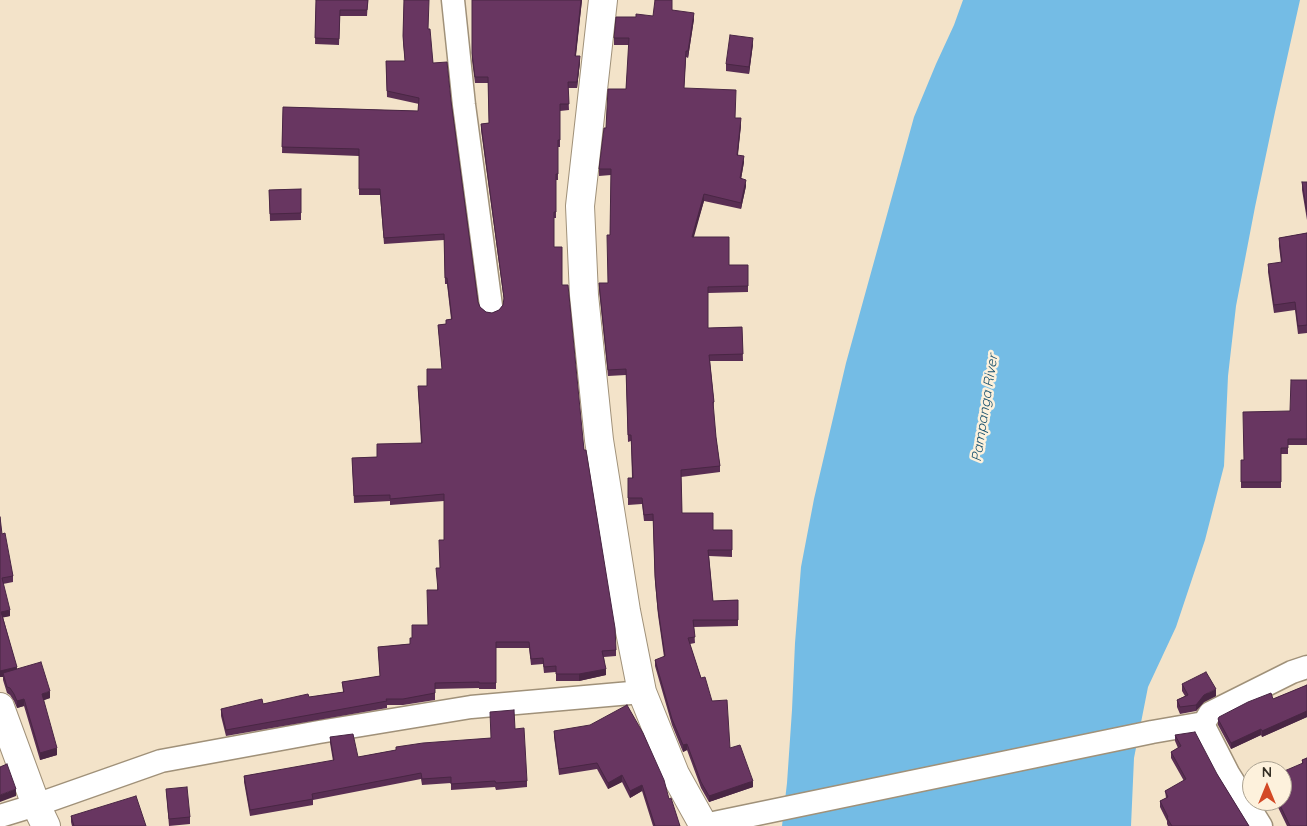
<!DOCTYPE html>
<html>
<head>
<meta charset="utf-8">
<style>
  body { margin:0 }
  #map { position:relative; width:1307px; height:826px; overflow:hidden; background:#f3e3c9; font-family:Quicksand,sans-serif }
  canvas { display:block }
  .north { position:absolute; left:1242px; top:761px; width:50px; height:50px; box-sizing:border-box; background:#fdf1dc; border:1px solid #aca392; border-radius:50%; rotate:0deg; font-size:14px; font-weight:700; line-height:20px; text-align:center; color:#332d23 }
  .north::after { content:''; display:block; margin:auto; width:18px; height:22px; background:#d34925; clip-path:polygon(50% 0,100% 100%,50% 72%,0 100%) }
</style>
</head>
<body>
<div id="map">
<canvas width="1307" height="826"></canvas>
<div class="north">N</div>
</div>
<script>
const ctx = document.querySelector('canvas').getContext('2d');
ctx.lineJoin = 'round';
function fillPath(path, color) {
  ctx.fillStyle = color;
  ctx.fill(path, 'evenodd');
}
function toPath(rows) {
  const path = new Path2D();
  for (const r of rows) {
    path.moveTo(r[0], r[1]);
    for (let i = 2; i < r.length; i += 2) path.lineTo(r[i], r[i + 1]);
  }
  return path;
}
function stroke(path, color, width, dash) {
  ctx.strokeStyle = color;
  ctx.lineWidth = width;
  ctx.lineCap = dash ? 'butt' : 'round';
  ctx.setLineDash(dash || []);
  ctx.stroke(path);
}
function drawText(font, color, halo, rows, align = 'center') {
  ctx.font = font + ' Quicksand,sans-serif';
  ctx.lineWidth = 5;
  ctx.setLineDash([]);
  ctx.textBaseline = 'middle';
  ctx.strokeStyle = halo;
  ctx.fillStyle = color;
  for (const [text, x, y, turn = 0] of rows) {
    ctx.save();
    ctx.translate(x, y);
    ctx.rotate((+turn || 0) * Math.PI / 180);
    ctx.textAlign = isNaN(turn) ? turn : align;
    if (halo) ctx.strokeText(text, 0, 0);
    ctx.fillText(text, 0, 0);
    ctx.restore();
  }
}
const water = toPath([
  [963,0,1300,0,1275,112,1255,207,1236,306,1228,376,1224,466,1205,540,1176,627,1148,687,1134,758,1131,826,782,826,787,783,792,710,795,643,801,567,814,499,846,363,914,117,936,64,954,25]
]);
const street = toPath([
  [453,0,464,105,491,306],
  [0,816,36,805,161,761,319,732,471,707,642,692],
  [704,825,1152,732,1204,723],
  [1261,826,1228,773,1205,728,1204,723,1210,713,1292,672,1307,667]
]);
const secondary = toPath([
  [603,0,580,206,584,295,599,440,626,611,642,692,675,774,704,826],
  [0,707,36,805,46,826]
]);
const wall = toPath([
  [316,0,368,0,367,16,340,16,339,45,315,44],
  [404,0,428,29,433,63,451,101,478,302,480,307,486,312,492,313,499,310,503,305,504,301,481,130,481,124,489,123,488,83,475,83,472,60,472,0,582,0,576,56,580,62,577,88,568,88,569,110,560,111,560,147,558,147,558,180,556,180,556,218,554,218,554,247,562,285,584,450,616,650,616,656,604,657,606,675,579,681,556,681,556,672,544,673,543,664,531,665,529,648,496,648,496,689,479,689,479,688,435,689,435,700,403,705,387,705,387,708,226,736,221,716,221,709,263,704,343,692,342,682,380,676,378,647,410,644,412,638,428,625,437,590,444,540,444,501,390,505,390,501,354,503,352,458,377,457,421,443,418,386,427,386,442,369,438,325,446,324,446,320,451,319,447,284,445,284,444,240,384,244,380,195,359,195,359,156,282,153,283,107,418,111,419,104,387,97,386,61,405,61,403,42],
  [672,10,694,19,688,58,686,57,684,88,735,118,741,125,738,155,744,162,741,179,746,186,741,209,704,201,693,237,729,265,748,265,748,292,708,293,708,328,742,327,743,361,710,361,714,402,713,409,716,437,720,466,720,472,681,477,682,513,713,530,732,530,732,557,709,556,713,601,738,600,738,626,694,627,695,643,690,644,701,678,712,701,730,748,753,787,709,802,701,788,687,750,683,752,672,725,655,666,655,660,664,657,658,615,655,582,653,521,644,521,642,504,628,505,628,478,632,478,631,441,628,442,626,375,608,376,599,290,599,283,608,283,610,235,611,175,599,176,599,169,606,128,626,89,629,45,614,45,614,38,636,17,653,16],
  [753,44,749,74,726,71,726,64],
  [1302,182,1307,182,1307,220,1302,190],
  [301,189,301,220,270,221,269,190],
  [1307,233,1307,333,1298,334,1295,310,1274,313,1268,272,1268,264,1281,263,1279,246,1279,238],
  [1307,380,1307,445,1288,445,1288,454,1281,454,1281,488,1241,488,1241,460,1244,460,1290,411],
  [2,534,13,576,13,582,3,584,10,616,3,617,17,669,50,698,43,700,57,755,40,760,24,706,17,708,14,701,10,695,7,693,3,680,3,677,0,677],
  [1182,684,1216,696,1204,702,1196,711,1180,714,1177,707,1177,700,1185,696,1182,691],
  [1307,685,1307,717,1262,737,1261,735,1231,749,1218,725,1218,719,1273,699],
  [515,729,527,781,527,787,496,790,495,787,451,790,451,783,422,785,421,779,313,800,313,805,250,816,244,782,244,776,333,761,330,743,330,737,358,757,396,750,396,747,491,738],
  [554,731,669,799,680,826,653,826,642,791,630,798,622,782,608,789,597,769,559,775,554,737],
  [1175,735,1217,774,1249,826,1168,826,1167,824,1167,821,1160,807,1160,801,1166,798,1165,791,1184,781,1171,758,1171,752,1178,748,1175,741],
  [1307,758,1307,826,1287,826,1275,801,1282,801,1302,764,1302,760],
  [166,789,190,817,190,824,169,826],
  [71,816,146,826,72,826,71,822]
]);
const shadedWall = toPath([
  [581,0,582,0,575,62,575,56],
  [694,13,694,19,688,58,688,51],
  [753,38,753,44,749,74,749,67],
  [580,56,580,62,577,88,577,82],
  [741,118,741,125,737,161,737,155],
  [744,156,744,162,740,185,740,178],
  [746,180,746,186,741,209,741,203],
  [704,194,704,201,692,244,692,237],
  [10,610,10,616,1,618,1,612],
  [17,667,17,673,3,673,3,677,0,677,0,671],
  [606,669,606,675,579,681,579,674],
  [1216,689,1216,696,1204,702,1196,711,1196,705,1204,695],
  [50,691,50,698,42,701,42,694],
  [24,699,24,706,17,708,17,701],
  [1307,711,1307,717,1262,737,1262,731],
  [1261,729,1261,735,1231,749,1231,743],
  [687,744,687,750,683,752,683,745],
  [57,748,57,755,40,760,40,753],
  [622,775,622,782,608,789,608,783],
  [753,781,753,787,709,802,709,796],
  [642,785,642,791,630,798,630,791],
  [16,789,16,796,0,802,0,795]
]);
const building = toPath([
  [316,0,368,0,367,10,340,10,339,39,315,38,316,0],
  [404,0,429,0,428,29,430,29,433,63,447,62,451,101,478,302,480,307,486,312,492,313,499,310,503,305,504,298,481,124,489,123,488,77,475,77,472,53,472,0,581,0,575,56,580,56,577,82,568,82,569,104,560,104,560,140,558,140,558,174,556,174,556,212,554,212,554,247,562,247,562,285,568,285,584,450,586,450,615,628,616,650,602,651,606,669,579,674,556,674,556,666,544,667,543,658,531,659,529,642,496,642,496,683,479,683,479,682,435,683,435,693,403,699,386,699,387,701,226,730,221,709,262,699,263,704,308,694,309,697,344,692,342,682,380,676,378,647,410,644,410,638,412,638,412,625,428,625,427,590,438,590,436,568,440,568,439,540,444,540,444,494,390,499,390,495,354,496,352,458,377,457,377,444,422,443,418,386,427,386,427,369,442,369,438,325,446,324,446,320,452,319,447,278,445,278,444,234,384,238,380,189,359,189,359,149,282,147,283,107,418,111,419,98,387,91,386,61,405,61,403,36,404,0],
  [655,0,672,0,672,10,694,13,688,51,686,51,684,88,736,90,735,118,741,118,737,155,744,156,740,178,746,180,741,203,704,194,692,237,729,237,729,265,748,265,748,286,708,287,708,328,742,327,743,354,709,355,714,402,713,402,716,437,720,466,681,470,682,513,713,513,713,530,732,530,732,550,708,550,713,601,738,600,738,620,693,620,695,637,688,638,701,678,705,677,712,701,727,700,730,748,740,745,753,781,709,796,701,782,687,744,683,745,672,719,655,660,665,656,658,609,655,576,653,514,644,515,642,498,628,498,628,478,633,478,631,435,628,435,626,369,608,370,599,283,608,283,607,235,610,235,611,169,599,169,604,128,606,128,608,89,626,89,629,38,614,38,616,17,636,17,636,14,653,16,655,0],
  [730,35,753,38,749,67,726,64,730,35],
  [1302,182,1307,182,1307,212,1302,182],
  [301,189,301,213,270,214,269,190,301,189],
  [1307,233,1307,325,1298,326,1295,302,1274,305,1268,264,1282,262,1279,238,1307,233],
  [1291,380,1307,380,1307,439,1288,439,1288,448,1281,448,1281,482,1241,482,1241,460,1244,460,1243,412,1290,411,1291,380],
  [0,517,2,534,5,533,13,576,2,578,10,610,1,612,17,667,0,671,0,517],
  [41,662,50,691,42,694,57,748,40,753,24,699,17,701,14,694,10,688,7,687,3,673,41,662],
  [1206,672,1216,689,1204,695,1196,705,1180,707,1177,700,1188,695,1182,684,1206,672],
  [1307,685,1307,711,1262,731,1261,729,1231,743,1218,719,1219,717,1248,702,1271,693,1273,699,1307,685],
  [627,705,643,733,664,780,669,799,671,798,680,826,655,826,642,785,630,791,622,775,608,783,597,763,559,769,554,731,590,725,627,705],
  [514,710,515,729,524,728,527,781,496,783,495,781,451,784,451,777,422,779,421,773,312,794,313,799,250,810,244,776,334,760,330,737,353,734,358,757,396,750,396,747,423,743,491,738,490,712,514,710],
  [1195,732,1217,774,1249,826,1172,826,1167,818,1168,817,1160,801,1168,797,1165,791,1186,779,1171,752,1181,746,1175,735,1195,732],
  [1307,758,1307,826,1290,826,1278,801,1282,801,1282,772,1303,763,1302,760,1307,758],
  [7,764,16,789,0,795,0,767,7,764],
  [187,787,190,817,169,819,166,789,187,787],
  [136,796,146,826,74,826,71,816,136,796]
]);
const waterNames = [
  ["Pampanga River",985,408,-81]
];
fillPath(water, '#74bce5');
stroke(street, '#a09179', 25);
stroke(secondary, '#a09179', 30);
stroke(street, '#fff', 22);
stroke(secondary, '#fff', 28);
fillPath(wall, '#592e53');
fillPath(shadedWall, '#492644');
fillPath(building, '#683661');
stroke(building, '#492644', 1);
drawText('italic 14px', '#19516d', '#fdf1dc', waterNames);
</script>
</body>
</html>
